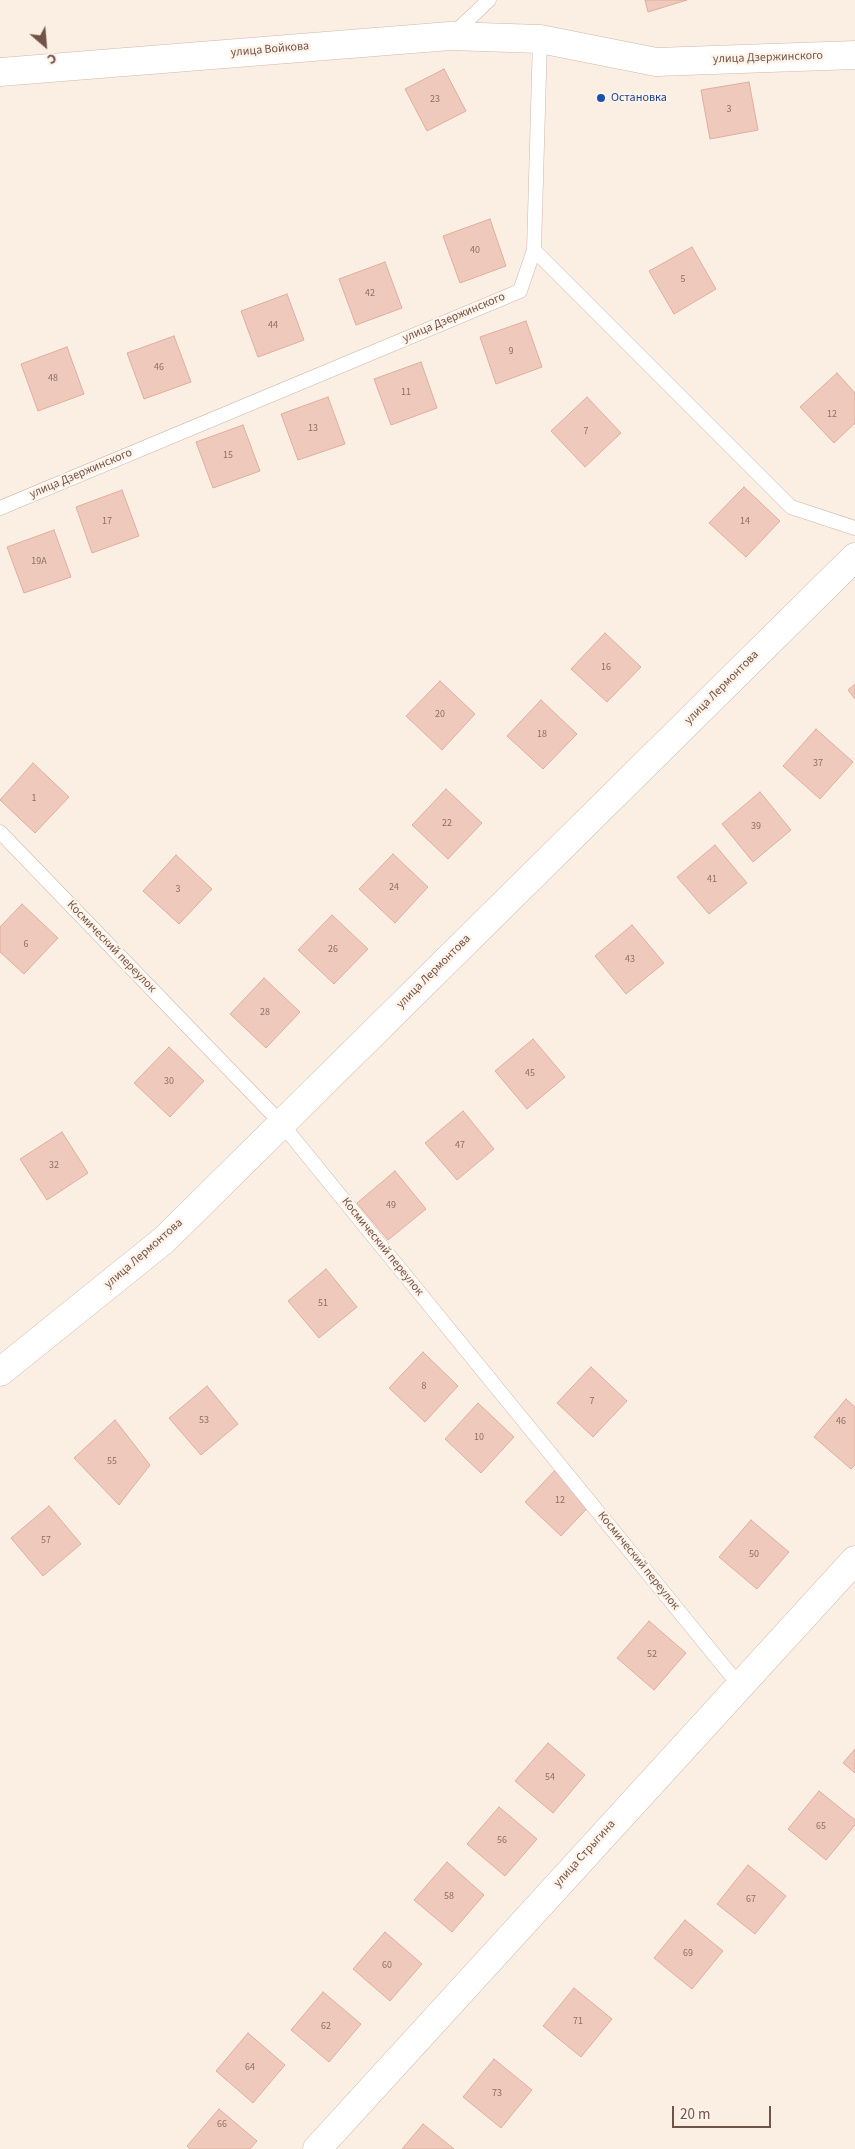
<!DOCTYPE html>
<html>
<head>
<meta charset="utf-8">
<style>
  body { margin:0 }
  #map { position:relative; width:855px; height:2149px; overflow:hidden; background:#fbeee2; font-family:"Source Sans 3",sans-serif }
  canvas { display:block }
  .north { position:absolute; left:20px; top:20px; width:50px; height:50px; -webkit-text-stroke:4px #fef3e8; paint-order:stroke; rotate:153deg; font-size:14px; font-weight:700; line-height:20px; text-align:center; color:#71534a }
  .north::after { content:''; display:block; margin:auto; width:18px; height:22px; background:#71534a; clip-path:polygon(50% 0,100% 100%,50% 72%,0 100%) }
  .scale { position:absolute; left:672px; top:2106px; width:99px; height:22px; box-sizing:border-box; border:2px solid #71534a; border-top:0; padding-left:6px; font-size:15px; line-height:18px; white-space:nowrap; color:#71534a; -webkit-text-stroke:4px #fef3e8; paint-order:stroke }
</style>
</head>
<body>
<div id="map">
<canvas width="855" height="2149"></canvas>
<div class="north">С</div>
<div class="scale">20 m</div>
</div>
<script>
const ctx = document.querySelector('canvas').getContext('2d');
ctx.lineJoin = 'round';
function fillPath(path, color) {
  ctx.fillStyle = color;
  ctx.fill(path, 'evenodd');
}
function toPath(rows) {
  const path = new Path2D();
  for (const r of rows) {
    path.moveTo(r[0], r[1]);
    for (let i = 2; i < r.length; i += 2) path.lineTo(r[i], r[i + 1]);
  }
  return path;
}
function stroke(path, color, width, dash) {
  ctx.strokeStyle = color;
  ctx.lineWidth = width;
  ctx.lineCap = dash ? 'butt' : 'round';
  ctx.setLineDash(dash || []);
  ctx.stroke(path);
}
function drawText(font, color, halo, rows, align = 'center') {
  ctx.font = font + ' "Source Sans 3",sans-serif';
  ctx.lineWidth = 4.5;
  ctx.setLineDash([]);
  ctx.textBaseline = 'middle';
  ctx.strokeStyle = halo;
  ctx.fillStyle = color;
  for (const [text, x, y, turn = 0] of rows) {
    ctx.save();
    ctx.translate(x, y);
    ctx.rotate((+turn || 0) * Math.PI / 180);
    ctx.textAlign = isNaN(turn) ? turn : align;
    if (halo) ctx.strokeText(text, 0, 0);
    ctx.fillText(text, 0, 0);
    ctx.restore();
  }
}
const building = toPath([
  [645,0,687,0,648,12,645,0],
  [444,69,466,111,427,131,405,89,444,69],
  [749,82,758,130,710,139,701,90,749,82],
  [490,219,506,266,460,283,443,236,490,219],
  [692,247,716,289,674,314,649,271,692,247],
  [385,262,402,308,356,325,339,279,385,262],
  [287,294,304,340,258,357,241,311,287,294],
  [526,321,542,367,496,384,480,337,526,321],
  [174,336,191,382,144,399,127,353,174,336],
  [67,347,84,394,38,411,21,364,67,347],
  [421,362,437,408,391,425,374,379,421,362],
  [837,373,855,393,855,423,834,443,800,407,837,373],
  [328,397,345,444,298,460,281,414,328,397],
  [587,397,621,433,585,467,551,431,587,397],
  [243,425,260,471,213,488,196,442,243,425],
  [744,487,780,521,746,557,709,523,744,487],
  [122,490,139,536,92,553,76,507,122,490],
  [54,530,71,577,24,593,7,547,54,530],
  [605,633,641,667,607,702,571,669,605,633],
  [440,681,475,714,442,750,406,716,440,681],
  [855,684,855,699,848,690,855,684],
  [541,700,577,734,543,769,507,736,541,700],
  [816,729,853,762,820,799,783,766,816,729],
  [33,763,69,797,35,833,0,800,33,763],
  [446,789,482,823,448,859,412,825,446,789],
  [760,792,791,830,753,862,722,824,760,792],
  [715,845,747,883,709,914,677,877,715,845],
  [393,854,428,887,395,923,359,889,393,854],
  [176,855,212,889,179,924,143,891,176,855],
  [22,904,58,938,24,974,0,952,0,927,22,904],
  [332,915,368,949,334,984,298,950,332,915],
  [632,925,664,963,626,994,595,956,632,925],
  [264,978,300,1012,266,1048,230,1014,264,978],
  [533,1039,565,1077,527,1109,495,1071,533,1039],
  [169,1047,204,1081,170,1117,134,1083,169,1047],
  [463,1111,494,1149,457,1180,425,1143,463,1111],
  [62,1132,88,1173,47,1200,20,1159,62,1132],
  [395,1171,426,1209,388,1240,357,1203,395,1171],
  [326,1269,357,1307,319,1338,288,1301,326,1269],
  [423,1352,458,1386,425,1422,389,1388,423,1352],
  [591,1367,627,1401,593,1437,557,1403,591,1367],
  [207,1386,238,1424,201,1455,169,1418,207,1386],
  [846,1399,855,1407,855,1465,851,1469,814,1437,846,1399],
  [478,1403,514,1437,481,1473,445,1439,478,1403],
  [115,1420,150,1465,119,1505,74,1458,115,1420],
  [559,1466,595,1500,561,1536,525,1502,559,1466],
  [49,1506,81,1544,43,1576,11,1538,49,1506],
  [751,1520,789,1552,757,1589,719,1557,751,1520],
  [649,1621,686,1653,654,1690,617,1658,649,1621],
  [548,1743,585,1775,553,1813,515,1781,548,1743],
  [855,1749,855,1773,843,1763,855,1749],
  [819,1791,855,1820,855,1825,826,1860,788,1829,819,1791],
  [499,1807,537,1839,505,1876,467,1844,499,1807],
  [447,1862,484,1895,452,1932,414,1900,447,1862],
  [748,1865,786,1896,755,1934,717,1904,748,1865],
  [685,1920,723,1951,692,1989,654,1958,685,1920],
  [385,1932,422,1964,390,2001,353,1969,385,1932],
  [574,1988,612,2019,581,2057,543,2026,574,1988],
  [323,1992,361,2024,329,2062,291,2030,323,1992],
  [248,2033,285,2065,253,2103,216,2071,248,2033],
  [494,2059,532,2090,501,2128,463,2097,494,2059],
  [219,2109,257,2141,250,2149,190,2149,187,2146,219,2109],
  [423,2124,454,2149,402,2149,423,2124]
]);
const lane = toPath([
  [451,36,489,0],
  [534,250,791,507,855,528],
  [0,508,520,291,534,250,540,39],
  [0,832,281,1123,739,1685]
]);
const secondary = toPath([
  [0,72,450,36,540,39,656,62,855,55],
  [0,1372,164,1240,855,557],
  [317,2149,855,1560]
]);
const markers = [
  [601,98,5,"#1a4fb4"]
];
const numberNames = [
  ["23",435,100],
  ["3",729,110],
  ["40",475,251],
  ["5",683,280],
  ["42",370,294],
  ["44",273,326],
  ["9",511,352],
  ["46",159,368],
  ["48",53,379],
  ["11",406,393],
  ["12",832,415],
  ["13",313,429],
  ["7",586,432],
  ["15",228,456],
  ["17",107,522],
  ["14",745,522],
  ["19А",39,562],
  ["16",606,668],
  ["20",440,715],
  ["18",542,735],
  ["37",818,764],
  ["1",34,799],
  ["22",447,824],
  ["39",756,827],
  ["41",712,880],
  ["24",394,888],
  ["3",178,890],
  ["6",26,945],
  ["26",333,950],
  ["43",630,960],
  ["28",265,1013],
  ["45",530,1074],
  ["30",169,1082],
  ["47",460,1146],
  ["32",54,1166],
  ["49",391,1206],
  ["51",323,1304],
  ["8",424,1387],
  ["7",592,1402],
  ["53",204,1421],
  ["46",841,1422],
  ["10",479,1438],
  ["55",112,1462],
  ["12",560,1501],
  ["57",46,1541],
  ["50",754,1555],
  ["52",652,1655],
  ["54",550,1778],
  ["65",821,1827],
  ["56",502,1841],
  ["58",449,1897],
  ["67",751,1900],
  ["69",688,1954],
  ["60",387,1966],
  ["71",578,2022],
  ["62",326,2027],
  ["64",250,2068],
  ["73",497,2094],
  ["66",222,2125]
];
const streetNames = [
  ["улица Войкова",270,50,-5],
  ["улица Дзержинского",768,58,-2],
  ["улица Дзержинского",454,318,-23],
  ["улица Дзержинского",81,474,-23],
  ["улица Лермонтова",722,688,-45],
  ["Космический переулок",111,947,46],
  ["улица Лермонтова",434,972,-45],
  ["Космический переулок",382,1247,51],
  ["улица Лермонтова",144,1254,-41],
  ["Космический переулок",638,1561,51],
  ["улица Стрыгина",585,1854,-48]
];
const transitNames = [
  ["Остановка",611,98]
];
fillPath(building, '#efc9bb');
stroke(building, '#e0ae9d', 1);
stroke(lane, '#cdb7ad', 15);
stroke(secondary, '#d0b6aa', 29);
stroke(lane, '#fff', 14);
stroke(secondary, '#fff', 28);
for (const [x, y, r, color] of markers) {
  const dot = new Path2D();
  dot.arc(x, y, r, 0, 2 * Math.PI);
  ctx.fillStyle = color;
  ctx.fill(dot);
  stroke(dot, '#fef3e8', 2);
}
drawText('10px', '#907066', null, numberNames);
drawText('12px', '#71534a', '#fef3e8', streetNames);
drawText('12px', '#164399', '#fef3e8', transitNames, 'left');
</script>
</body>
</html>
